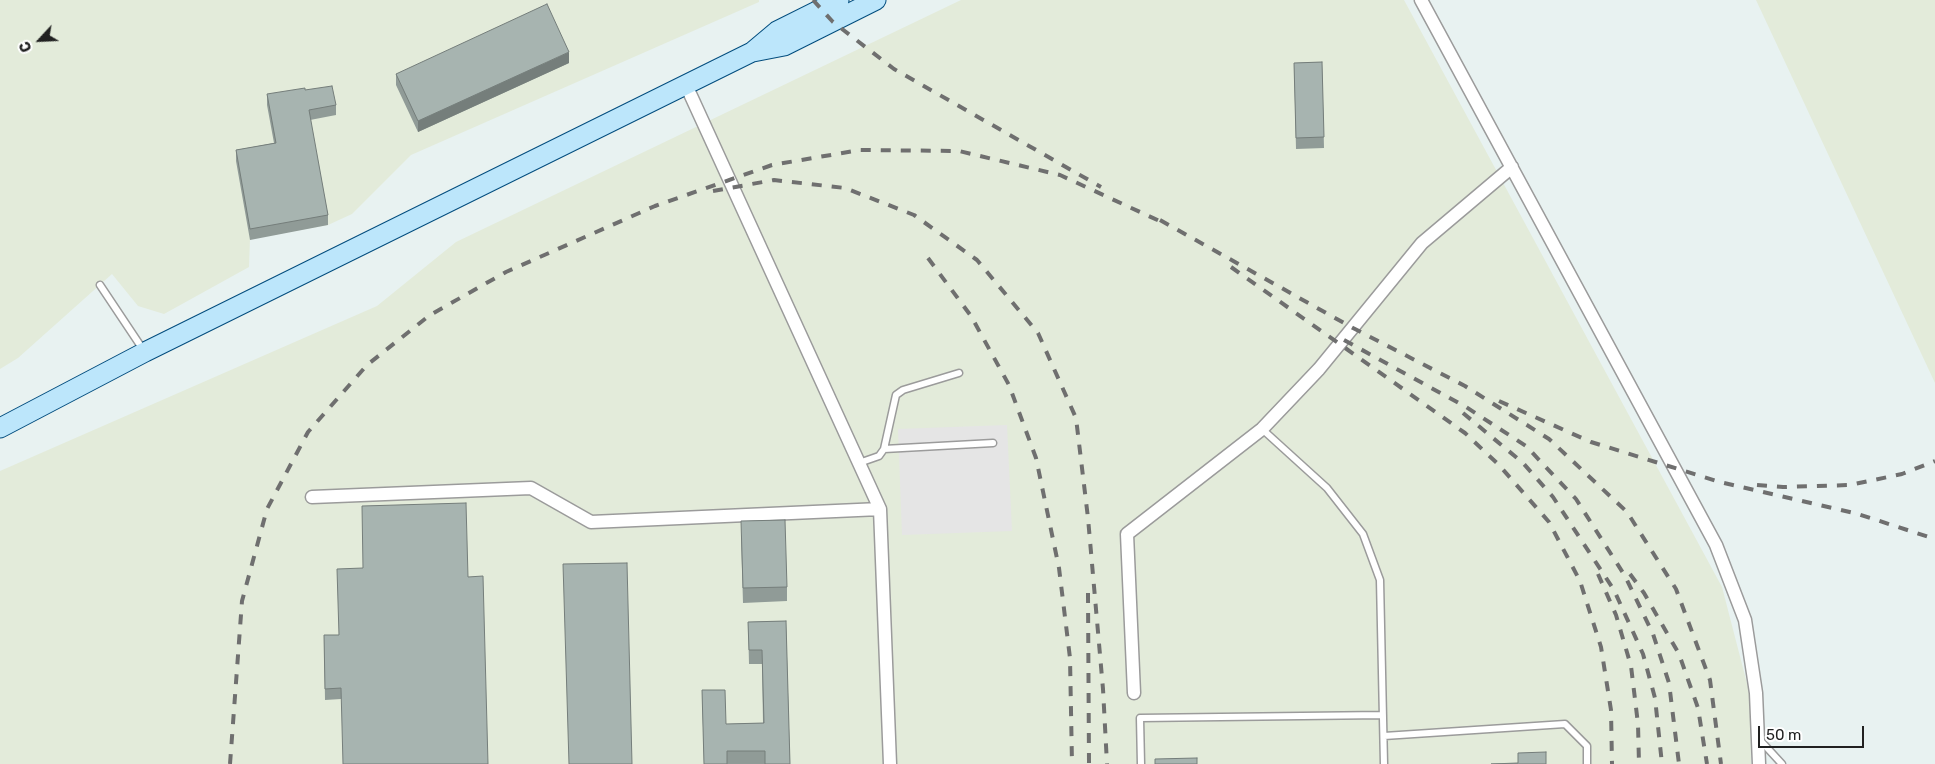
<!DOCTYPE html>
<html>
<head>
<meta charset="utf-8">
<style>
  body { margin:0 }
  #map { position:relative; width:1935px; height:764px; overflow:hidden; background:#e8f2f1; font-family:Rubik,sans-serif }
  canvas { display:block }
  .north { position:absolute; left:15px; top:15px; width:50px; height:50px; -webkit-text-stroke:4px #fff; paint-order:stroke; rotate:245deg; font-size:14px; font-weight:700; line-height:20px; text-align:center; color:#212121 }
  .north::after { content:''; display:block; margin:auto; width:18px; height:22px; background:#212121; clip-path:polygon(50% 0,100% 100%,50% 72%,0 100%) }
  .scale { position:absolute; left:1758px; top:726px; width:106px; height:22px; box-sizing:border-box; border:2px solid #212121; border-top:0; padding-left:6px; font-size:15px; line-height:18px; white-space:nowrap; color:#212121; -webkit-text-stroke:4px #fff; paint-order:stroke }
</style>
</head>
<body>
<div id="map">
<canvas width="1935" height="764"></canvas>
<div class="north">С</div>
<div class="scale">50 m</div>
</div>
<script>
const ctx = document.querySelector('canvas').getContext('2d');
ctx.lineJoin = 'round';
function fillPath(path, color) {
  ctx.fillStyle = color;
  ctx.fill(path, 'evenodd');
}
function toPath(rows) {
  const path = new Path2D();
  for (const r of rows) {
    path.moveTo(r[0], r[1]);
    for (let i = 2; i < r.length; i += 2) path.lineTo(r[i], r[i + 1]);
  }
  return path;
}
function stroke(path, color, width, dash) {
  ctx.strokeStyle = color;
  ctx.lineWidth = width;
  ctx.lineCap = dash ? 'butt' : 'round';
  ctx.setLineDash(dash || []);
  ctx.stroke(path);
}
const industrial = toPath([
  [0,0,759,0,759,2,411,155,352,214,328,225,250,239,249,267,164,314,138,306,112,274,18,358,0,369],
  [961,0,1404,0,1722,587,1750,695,1751,764,0,764,0,471,377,306,456,242],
  [1756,0,1935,0,1935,383]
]);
const parking = toPath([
  [1007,425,1012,531,902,535,898,429]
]);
const lane = toPath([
  [100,285,144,351],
  [1262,429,1327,488,1363,534,1380,580,1384,764],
  [884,449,993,443],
  [859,463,879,456,884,449,896,395,903,390,959,373],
  [1384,736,1565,724,1587,746,1587,764],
  [1759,739,1782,764],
  [1141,764,1140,718,1383,715]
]);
const street = toPath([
  [1421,0,1716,545,1745,620,1756,693,1759,764],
  [686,85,880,509,890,764],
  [312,497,531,488,591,522,880,509],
  [1134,693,1127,534,1262,429,1319,369,1422,243,1512,167]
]);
const secondary = toPath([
  [753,52,784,46,876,0],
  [0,428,145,352,752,52,777,31,839,0]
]);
const rail = toPath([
  [813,0,833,22,894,69,1101,187],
  [713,191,774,180,845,188,914,215,977,260,1038,333,1076,418,1088,518,1103,689,1107,764],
  [1160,220,1353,328,1465,386,1549,439,1627,512,1676,589,1710,680,1721,764],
  [928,258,971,316,1009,385,1036,458,1059,568,1070,658,1072,764],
  [1231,267,1465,433,1499,465,1549,522,1580,581,1601,647,1611,710,1612,764],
  [1344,340,1466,407,1526,446,1576,499,1625,576,1653,634,1669,683,1679,764],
  [1499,401,1591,442,1720,482,1858,514,1935,539],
  [1463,413,1523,463,1553,497,1614,590,1643,654,1655,698,1662,764],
  [1757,485,1783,487,1850,485,1902,474,1935,461],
  [1598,574,1616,615,1631,666,1638,724,1639,764],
  [1630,574,1644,593,1679,654,1698,708,1707,764],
  [1088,593,1089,764],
  [230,764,242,601,267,509,308,432,367,365,430,315,506,272,655,206,772,165,860,150,959,151,1060,175,1166,224]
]);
const wall = toPath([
  [1322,62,1324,148,1296,149,1294,63],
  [569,63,418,132,396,85,396,74],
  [267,94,336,105,336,115,310,120,328,215,328,225,250,240,236,161,236,150,274,143,267,105],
  [466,503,341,699,325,700,324,635,339,635,363,568],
  [741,535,787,587,787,601,743,603],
  [786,621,790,764,704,764,702,690,726,724,763,723,762,664,749,664,748,622]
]);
const shadedWall = toPath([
  [569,52,569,63,418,132,418,121]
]);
const building = toPath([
  [547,4,569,52,418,121,396,74,547,4],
  [1322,62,1324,137,1296,138,1294,63,1322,62],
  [332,86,336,105,309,110,328,215,250,229,236,150,276,143,267,94,305,88,305,90,332,86],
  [466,503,468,577,483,576,488,764,343,764,341,688,325,689,324,635,339,635,337,569,363,568,362,506,466,503],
  [785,520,787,587,743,588,741,521,785,520],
  [627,563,632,764,569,764,563,564,627,563],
  [786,621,790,764,765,764,765,751,727,751,727,764,704,764,702,690,725,690,726,724,764,723,762,650,749,650,748,622,786,621],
  [1546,752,1546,764,1491,764,1518,763,1518,753,1546,752],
  [1197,758,1197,764,1155,764,1155,759,1197,758]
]);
fillPath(industrial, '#e3ebda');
fillPath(parking, '#e5e5e5');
stroke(lane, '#9b9b9b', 9);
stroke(street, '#9b9b9b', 15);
stroke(secondary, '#034d7e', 21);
stroke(lane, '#fff', 6);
stroke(street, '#fff', 12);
stroke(secondary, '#bce6fb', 19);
stroke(rail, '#6f6f6f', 4, [10, 10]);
fillPath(wall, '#909b97');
fillPath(shadedWall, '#757e7b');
fillPath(building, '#a7b4b0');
stroke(building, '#757e7b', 1);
</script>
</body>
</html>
